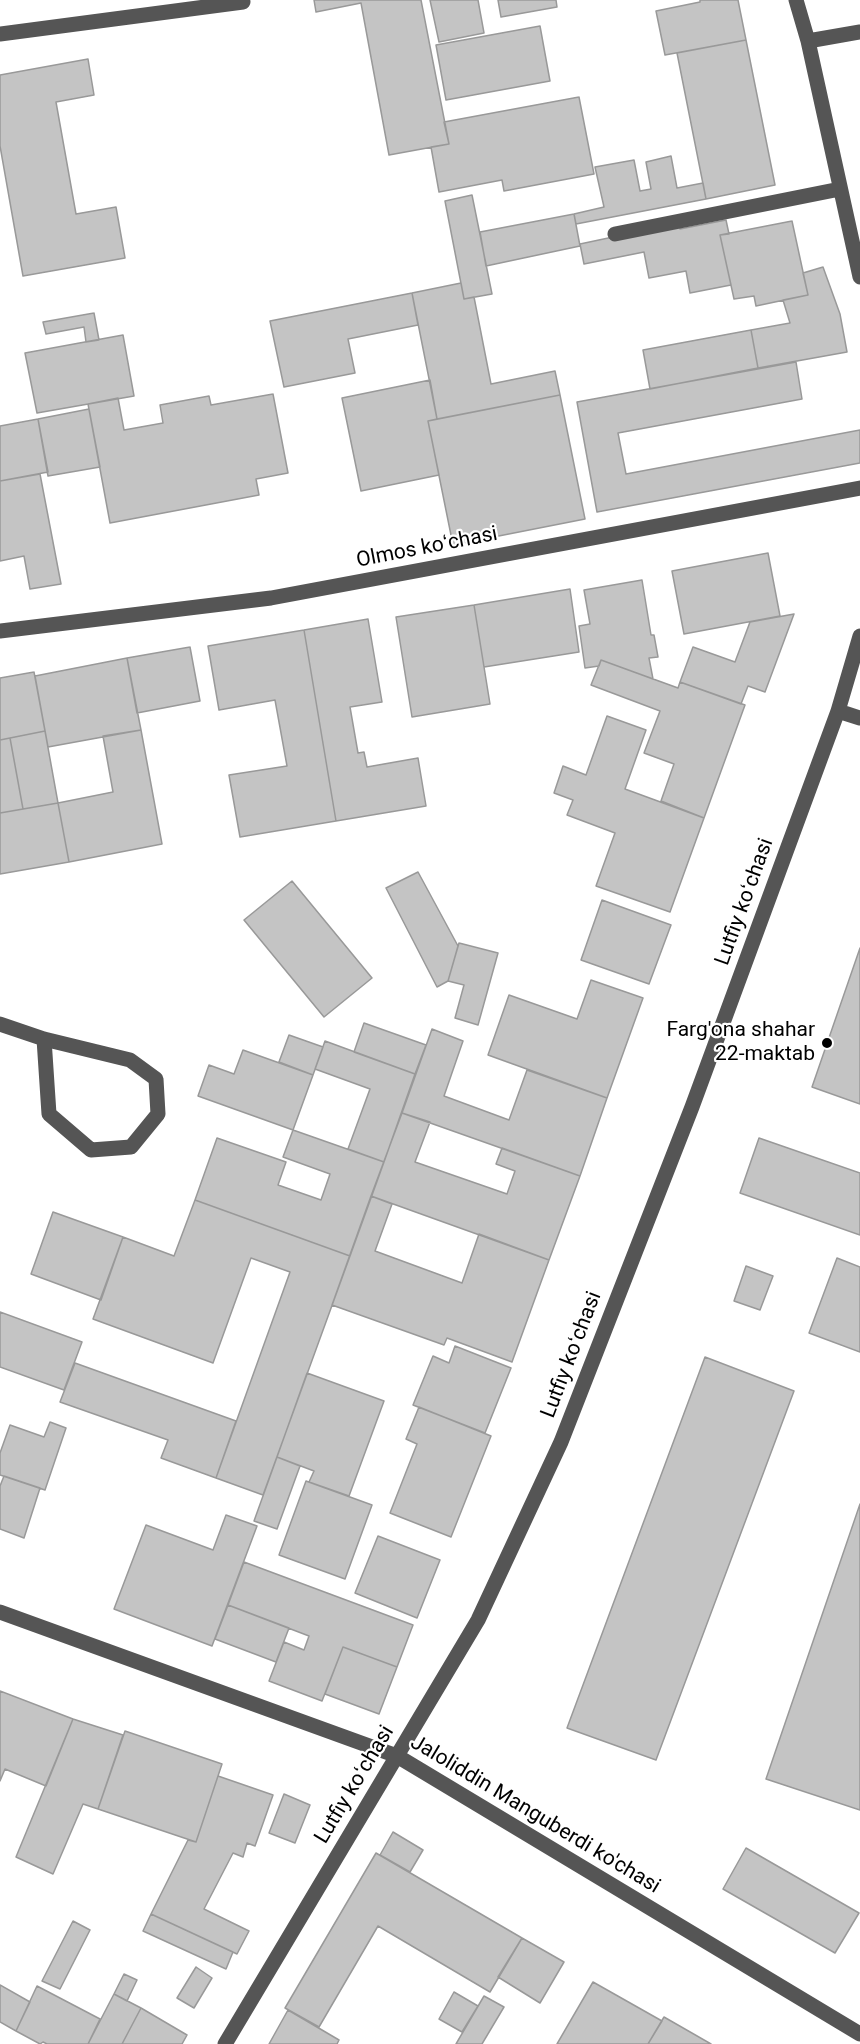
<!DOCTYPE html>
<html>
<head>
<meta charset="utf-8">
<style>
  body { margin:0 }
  canvas { display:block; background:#fff }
</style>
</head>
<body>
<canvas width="860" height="2044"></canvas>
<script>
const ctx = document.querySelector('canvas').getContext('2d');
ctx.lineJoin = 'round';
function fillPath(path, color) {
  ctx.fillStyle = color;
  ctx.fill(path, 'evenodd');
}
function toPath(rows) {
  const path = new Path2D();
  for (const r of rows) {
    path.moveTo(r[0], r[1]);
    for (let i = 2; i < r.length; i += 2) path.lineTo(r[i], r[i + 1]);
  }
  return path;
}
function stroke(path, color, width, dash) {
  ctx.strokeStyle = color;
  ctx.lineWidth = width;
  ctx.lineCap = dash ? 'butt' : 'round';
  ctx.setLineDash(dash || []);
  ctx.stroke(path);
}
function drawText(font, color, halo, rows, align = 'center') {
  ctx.font = font + ' Roboto,sans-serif';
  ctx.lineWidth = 4.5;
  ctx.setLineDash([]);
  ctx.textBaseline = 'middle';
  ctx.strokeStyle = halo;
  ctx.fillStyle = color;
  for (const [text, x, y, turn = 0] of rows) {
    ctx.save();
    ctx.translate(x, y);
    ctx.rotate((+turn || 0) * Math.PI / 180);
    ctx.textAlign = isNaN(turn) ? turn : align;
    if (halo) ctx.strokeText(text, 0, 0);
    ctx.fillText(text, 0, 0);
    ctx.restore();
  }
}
const building = toPath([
  [314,0,421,0,449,144,389,155,361,3,316,12,314,0],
  [430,0,478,0,484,33,439,42,430,0],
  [498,0,556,0,557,7,501,17,498,0],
  [700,0,738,0,746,40,665,55,656,11,700,2,700,0],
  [540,26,550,81,446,100,436,45,540,26],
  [746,40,775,185,706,199,677,53,746,40],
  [88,59,94,95,56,102,76,214,116,207,125,258,23,276,0,146,0,75,88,59],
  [579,97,594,174,504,191,502,180,439,192,431,147,449,144,444,122,579,97],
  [671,156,677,188,703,183,706,199,576,224,574,214,604,207,595,167,634,160,640,191,651,189,646,162,671,156],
  [472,195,492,294,464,299,445,201,472,195],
  [574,214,580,246,486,266,480,232,574,214],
  [726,220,729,234,720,235,731,285,690,293,686,271,649,278,644,252,584,264,580,244,679,223,680,229,726,220],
  [792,221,808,295,756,306,754,296,734,299,720,235,792,221],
  [823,267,840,314,847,352,758,368,751,330,790,323,783,300,808,295,803,273,823,267],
  [461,283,464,299,474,297,491,384,555,371,560,395,437,419,412,293,461,283],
  [412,293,418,325,348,339,355,373,284,387,270,321,412,293],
  [94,313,99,340,86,342,84,327,46,334,43,322,94,313],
  [751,330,758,368,650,389,643,350,751,330],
  [123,335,134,396,37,413,25,353,123,335],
  [796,362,802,399,618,433,626,474,860,430,860,463,597,512,577,402,796,362],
  [430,380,437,419,428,421,439,475,361,491,342,398,430,380],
  [273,394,288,473,256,479,259,495,110,523,88,404,118,398,124,430,163,423,160,405,209,396,211,405,273,394],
  [560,395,585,519,453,545,428,421,560,395],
  [89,409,100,467,48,476,38,419,89,409],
  [38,419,48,472,0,481,0,426,38,419],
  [40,474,61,584,30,589,24,556,0,561,0,481,40,474],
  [768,553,780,616,684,634,672,571,768,553],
  [642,580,651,635,654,635,658,657,649,658,653,679,601,660,599,666,585,668,579,626,590,624,584,590,642,580],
  [570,589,579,652,484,667,474,605,570,589],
  [474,605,490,704,412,717,396,617,474,605],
  [794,614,765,692,748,686,741,704,680,682,693,647,735,662,750,622,794,614],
  [368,619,382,702,350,707,358,753,364,752,367,767,418,758,426,806,336,821,304,630,368,619],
  [304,630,336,821,240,837,229,775,287,766,275,700,219,710,208,646,304,630],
  [190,647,200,701,137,713,127,658,190,647],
  [127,658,141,730,48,747,35,676,127,658],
  [601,660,678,688,680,682,745,705,704,818,661,801,674,764,644,753,660,711,591,685,601,660],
  [34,672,45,731,0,740,0,678,34,672],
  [607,716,646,730,625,789,704,818,670,912,596,886,615,833,567,815,573,800,554,793,563,766,586,775,607,716],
  [141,730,162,844,69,862,58,803,113,792,103,736,141,730],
  [45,731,58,803,23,809,10,738,45,731],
  [10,738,23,809,0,813,0,740,10,738],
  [58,803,69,862,0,874,0,813,58,803],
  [418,872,458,946,448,981,437,987,386,888,418,872],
  [292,881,372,978,324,1017,244,920,292,881],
  [602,900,671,925,649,984,581,960,602,900],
  [459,943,498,953,478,1025,455,1018,464,985,448,981,459,943],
  [860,948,860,1104,812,1087,860,948],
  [591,980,643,998,607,1098,488,1055,509,995,577,1019,591,980],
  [364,1023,426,1045,415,1074,354,1052,364,1023],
  [432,1029,463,1041,444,1096,509,1120,527,1070,607,1098,580,1176,402,1113,432,1029],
  [289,1035,323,1047,313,1075,279,1062,289,1035],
  [325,1041,415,1074,384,1162,348,1149,370,1089,315,1069,325,1041],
  [243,1050,313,1075,293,1130,198,1096,209,1065,234,1074,243,1050],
  [402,1113,430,1122,415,1162,507,1194,515,1171,496,1164,502,1148,580,1176,549,1260,371,1196,402,1113],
  [293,1130,384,1162,350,1256,195,1200,217,1138,286,1162,278,1185,321,1200,330,1174,283,1157,293,1130],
  [759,1138,860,1173,860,1235,740,1193,759,1138],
  [371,1196,392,1204,375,1251,462,1283,479,1234,549,1260,512,1362,447,1338,444,1345,332,1305,371,1196],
  [195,1200,350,1256,263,1495,216,1478,290,1272,251,1258,213,1363,93,1319,123,1237,174,1256,195,1200],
  [53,1212,123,1237,101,1300,31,1274,53,1212],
  [837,1258,860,1267,860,1352,809,1333,837,1258],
  [746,1266,773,1276,760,1310,734,1301,746,1266],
  [0,1312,82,1342,64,1390,0,1367,0,1312],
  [455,1346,511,1368,485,1433,413,1405,433,1356,449,1363,455,1346],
  [705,1357,794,1391,656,1760,567,1728,705,1357],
  [75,1363,236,1421,216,1478,161,1458,168,1440,60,1402,75,1363],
  [307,1373,384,1401,349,1496,309,1482,314,1471,277,1457,307,1373],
  [419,1407,491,1436,451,1537,390,1513,417,1444,406,1439,419,1407],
  [50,1422,66,1428,45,1490,0,1475,0,1453,10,1425,44,1437,50,1422],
  [277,1457,300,1466,277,1529,254,1521,277,1457],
  [4,1476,40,1488,24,1538,0,1529,0,1486,4,1476],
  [306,1481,372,1505,345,1579,279,1555,306,1481],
  [860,1504,860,1810,766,1779,860,1504],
  [226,1515,257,1526,212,1646,114,1609,146,1525,213,1550,226,1515],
  [378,1536,440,1560,417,1618,355,1593,378,1536],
  [244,1562,413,1625,397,1667,343,1647,322,1701,269,1681,284,1642,304,1650,309,1636,228,1605,244,1562],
  [228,1605,289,1628,276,1662,215,1639,228,1605],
  [343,1647,397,1667,379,1714,325,1694,343,1647],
  [0,1691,73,1719,46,1786,5,1769,0,1781,0,1691],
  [73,1719,123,1735,98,1809,83,1804,53,1874,16,1857,73,1719],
  [125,1731,222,1764,196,1842,98,1809,125,1731],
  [218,1776,273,1795,255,1846,247,1843,243,1857,233,1853,204,1909,249,1931,237,1954,151,1914,188,1840,196,1842,218,1776],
  [284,1794,310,1805,295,1843,269,1833,284,1794],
  [393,1832,423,1850,410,1872,380,1855,393,1832],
  [746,1848,859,1913,835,1953,723,1889,746,1848],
  [376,1853,522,1938,490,1992,378,1926,319,2027,285,2008,376,1853],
  [151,1914,233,1952,226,1969,143,1931,151,1914],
  [73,1921,90,1930,60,1989,42,1981,73,1921],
  [522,1938,564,1962,540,2003,498,1977,522,1938],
  [196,1967,212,1978,194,2008,177,1998,196,1967],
  [124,1974,137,1980,127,2001,114,1994,124,1974],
  [593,1982,662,2021,648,2044,557,2044,593,1982],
  [0,1985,30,2002,16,2031,0,2022,0,1985],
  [37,1986,100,2019,88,2044,47,2044,43,2042,40,2044,16,2031,37,1986],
  [454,1992,478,2006,462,2032,439,2019,454,1992],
  [114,1994,141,2008,122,2044,88,2044,114,1994],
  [484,1996,504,2007,482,2044,456,2044,484,1996],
  [141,2008,187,2035,182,2044,122,2044,141,2008],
  [288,2010,339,2040,337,2044,269,2044,288,2010],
  [664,2017,711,2044,648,2044,664,2017]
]);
const minor = toPath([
  [796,0,808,41,860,277],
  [0,34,243,2],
  [808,41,860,32],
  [615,234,840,189],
  [0,631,271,598,860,488],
  [838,711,860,718],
  [0,1024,44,1039,130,1060,156,1079,158,1114,131,1147,91,1150,49,1114,44,1039],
  [0,1612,397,1756,860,2034],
  [225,2044,478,1620,561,1442,692,1107,838,711,860,636]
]);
const markers = [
  [827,1043,6,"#000"]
];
const streetNames = [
  ["Olmos koʻchasi",427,548,-11],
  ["Lutfiy koʻchasi",745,902,-70],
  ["Lutfiy koʻchasi",572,1355,-69],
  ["Lutfiy koʻchasi",355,1785,-59],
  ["Jaloliddin Manguberdi ko'chasi",535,1815,31]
];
const poiNames = [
  ["Farg'ona shahar",815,1031],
  ["22-maktab",815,1055]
];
fillPath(building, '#c4c4c4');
stroke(building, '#999', 1.5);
stroke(minor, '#555', 15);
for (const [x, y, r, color] of markers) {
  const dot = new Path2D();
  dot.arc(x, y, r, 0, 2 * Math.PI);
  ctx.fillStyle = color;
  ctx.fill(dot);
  stroke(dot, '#fff', 2);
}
drawText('21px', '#000', '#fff', streetNames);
drawText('21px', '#000', '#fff', poiNames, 'right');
</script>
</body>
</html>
